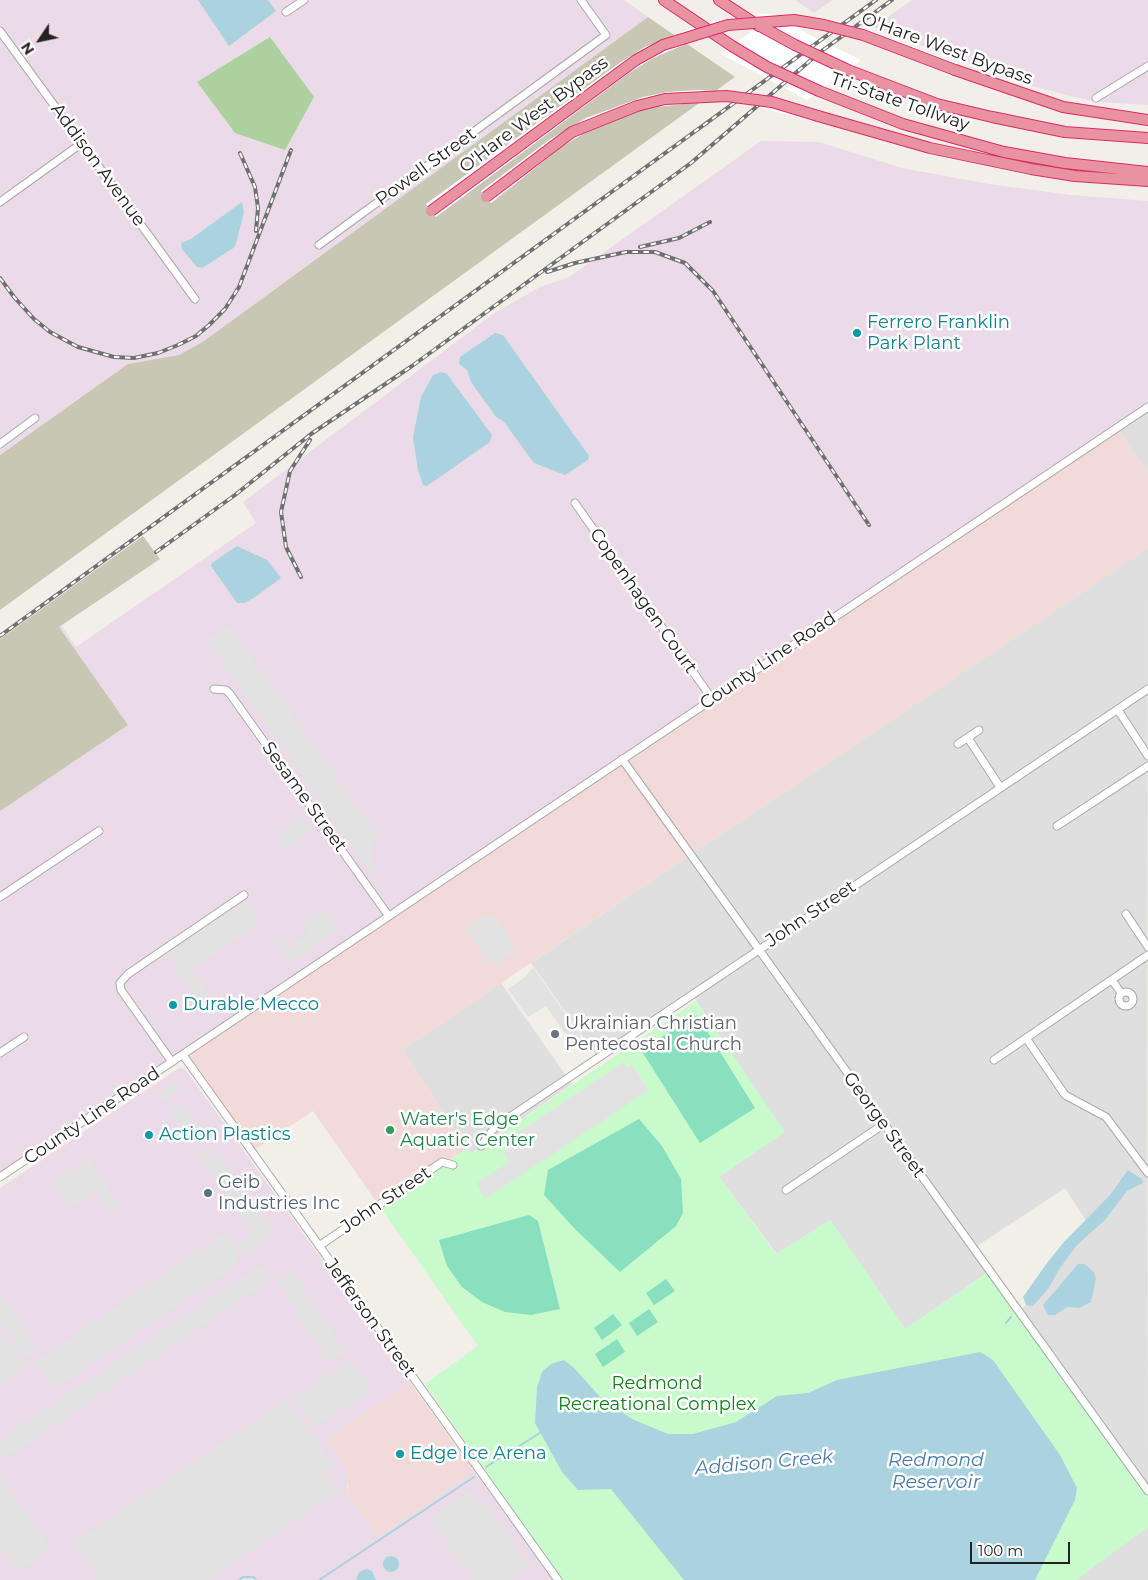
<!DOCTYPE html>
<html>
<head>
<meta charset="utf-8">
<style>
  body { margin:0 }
  #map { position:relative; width:1148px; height:1580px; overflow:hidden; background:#f2efe9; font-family:Montserrat,sans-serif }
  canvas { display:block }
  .north { position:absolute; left:15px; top:15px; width:50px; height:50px; -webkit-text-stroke:4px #fff; paint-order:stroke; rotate:236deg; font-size:14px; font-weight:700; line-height:20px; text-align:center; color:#222 }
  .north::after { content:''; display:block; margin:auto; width:18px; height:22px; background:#222; clip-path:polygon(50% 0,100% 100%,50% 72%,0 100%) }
  .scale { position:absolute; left:970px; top:1542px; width:100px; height:22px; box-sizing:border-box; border:2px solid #222; border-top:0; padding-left:6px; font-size:15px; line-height:18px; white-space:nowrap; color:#222; -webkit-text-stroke:4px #fff; paint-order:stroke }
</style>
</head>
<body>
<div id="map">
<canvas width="1148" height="1580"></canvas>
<div class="north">N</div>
<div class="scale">100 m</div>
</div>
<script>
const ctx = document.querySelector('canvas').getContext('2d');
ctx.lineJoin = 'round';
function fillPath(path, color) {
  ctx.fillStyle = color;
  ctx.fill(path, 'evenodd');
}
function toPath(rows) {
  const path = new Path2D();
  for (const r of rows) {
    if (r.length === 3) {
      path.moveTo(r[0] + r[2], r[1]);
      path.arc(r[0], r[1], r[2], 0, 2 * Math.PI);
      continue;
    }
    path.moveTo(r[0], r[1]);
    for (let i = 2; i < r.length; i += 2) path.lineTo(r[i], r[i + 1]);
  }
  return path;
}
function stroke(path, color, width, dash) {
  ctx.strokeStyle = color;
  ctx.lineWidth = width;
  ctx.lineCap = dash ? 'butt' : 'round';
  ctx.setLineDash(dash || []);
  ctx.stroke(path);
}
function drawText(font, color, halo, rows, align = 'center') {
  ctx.font = font + ' Montserrat,sans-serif';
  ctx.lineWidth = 5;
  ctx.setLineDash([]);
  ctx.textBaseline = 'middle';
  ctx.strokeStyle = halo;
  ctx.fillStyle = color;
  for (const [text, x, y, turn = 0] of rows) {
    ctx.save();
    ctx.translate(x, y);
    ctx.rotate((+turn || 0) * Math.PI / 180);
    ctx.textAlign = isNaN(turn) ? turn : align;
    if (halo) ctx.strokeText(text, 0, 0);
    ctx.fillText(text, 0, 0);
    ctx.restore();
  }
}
const residential = toPath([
  [1148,410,1148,473,1118,430],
  [1148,548,1147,1067,1148,1489,1021,1311,1088,1224,1065,1188,974,1248,692,854],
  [687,857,754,950,596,1055,531,963],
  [756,954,987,1273,905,1329,830,1220,777,1254,719,1177,784,1132,694,997],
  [501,983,572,1084,471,1154,402,1050],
  [1148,1527,1148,1580,1075,1580]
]);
const commercial = toPath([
  [1118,430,1148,473,1148,548,692,854,626,761],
  [622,764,687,857,402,1050,467,1148,380,1207,313,1111,254,1150,186,1057],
  [410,1382,474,1471,378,1537,347,1495,348,1484,326,1440]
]);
const industrial = toPath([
  [0,0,624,0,648,17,204,341,179,355,128,365,0,455],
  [795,0,833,0,814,13],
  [912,0,1148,0,1148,105,1094,102,1028,85,873,27],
  [761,141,819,142,902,168,989,184,1071,195,1148,201,1148,403,0,1172,0,669,61,625,76,647,256,523,243,502,493,314,540,287,569,277],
  [179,1068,185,1069,410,1382,326,1440,347,1469,347,1495,378,1537,474,1471,554,1580,0,1580,0,1188]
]);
const construction = toPath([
  [648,17,735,77,0,610,0,455,128,364,179,355,204,341],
  [143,536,160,559,59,627,128,725,0,811,0,639]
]);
const forest = toPath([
  [270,37,314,97,285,150,235,133,197,82]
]);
const park = toPath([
  [696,1001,785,1132,719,1177,776,1254,830,1220,905,1329,987,1273,1148,1498,1148,1527,1076,1580,562,1580,425,1384,478,1346,380,1207,467,1148,471,1154]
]);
const pitch = toPath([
  [697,1015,755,1108,700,1143,641,1050],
  [639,1119,662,1146,681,1179,683,1213,676,1226,620,1272,576,1230,544,1195,548,1170],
  [529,1215,538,1221,560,1309,531,1315,505,1312,482,1302,462,1287,447,1266,439,1240],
  [666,1279,675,1291,654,1305,646,1293],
  [649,1309,658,1322,637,1336,629,1323],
  [613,1314,622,1325,602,1340,594,1328],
  [617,1339,625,1352,603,1367,595,1354]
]);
const parking = toPath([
  [228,625,378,837,371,842,374,869,370,872,206,640],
  [302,816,312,831,286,849,276,834],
  [245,902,259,924,192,969,219,1009,209,1016,167,954],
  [323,909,338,930,293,962,287,960,274,942,281,937,288,947,309,933,302,923],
  [485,914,488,918,493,914,515,945,511,949,514,953,496,965,493,961,489,963,464,928],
  [533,967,585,1042,576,1048,570,1039,573,1037,564,1032,546,1006,528,1017,508,989,525,977],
  [624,1062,627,1067,631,1064,649,1090,485,1199,477,1183,509,1162,503,1153,508,1149,504,1142],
  [176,1082,181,1090,164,1102,158,1094],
  [183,1104,203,1132,191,1141,171,1112],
  [208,1148,216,1159,221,1156,266,1222,276,1232,244,1254,237,1243,252,1233,199,1155],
  [88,1158,120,1205,110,1213,96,1192,71,1208,53,1182],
  [226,1232,239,1251,235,1267,54,1389,35,1362],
  [261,1265,271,1280,11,1455,8,1452,0,1457,0,1440],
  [292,1271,346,1353,330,1363,276,1281],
  [0,1293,37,1350,24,1358,0,1322],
  [5,1336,26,1367,0,1385,0,1339],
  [350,1360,371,1391,314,1428,294,1397],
  [288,1399,333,1466,325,1472,338,1492,208,1580,99,1580,74,1543],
  [0,1475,50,1549,18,1571,0,1544],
  [469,1490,477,1503,482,1500,529,1566,510,1580,473,1580,429,1518]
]);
const water = toPath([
  [198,0,268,0,276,11,229,46],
  [242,202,244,212,235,247,202,268,197,267,182,249,181,243,191,239],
  [495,333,503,335,589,456,588,460,565,475,534,463,504,422,496,417,471,382,467,370,459,364,460,357],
  [441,372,447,374,492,435,490,442,427,486,423,485,418,470,413,437,421,397,433,375],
  [237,546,267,560,281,578,254,598,244,603,237,603,211,566,212,563],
  [1128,1170,1142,1179,1143,1183,1127,1191,1105,1220,1076,1246,1060,1268,1048,1289,1033,1306,1026,1305,1023,1297,1047,1263,1064,1242,1110,1195],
  [1078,1264,1084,1264,1094,1272,1096,1279,1091,1302,1079,1308,1067,1307,1055,1315,1048,1315,1043,1305],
  [980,1352,993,1360,1060,1455,1077,1488,1075,1500,1035,1580,684,1580,611,1489,578,1490,562,1472,535,1423,537,1387,542,1372,551,1364,564,1360,574,1368,601,1398,632,1419,668,1434,693,1434,736,1422,777,1396,808,1393,837,1380],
  [391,1564,8],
  [366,1569,372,1571,376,1580,356,1580,359,1572]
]);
const pier = toPath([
  [763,14,830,19,864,28,958,63,953,76,860,40,823,31,796,28,861,60,807,100,721,54,756,28,724,32,700,38,653,58,629,73,436,217,426,204,615,66,645,47,710,21],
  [699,90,754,93,781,98,820,110,816,122,741,103,709,101,648,108,617,118,586,132,563,146,491,203,481,191,549,140,586,118,643,97,668,92]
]);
const stream = toPath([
  [1006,1323,1011,1317],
  [486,1467,543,1431],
  [239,1580,243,1577,254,1577,256,1580],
  [319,1580,474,1477]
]);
const minor = toPath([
  [286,12,304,0],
  [0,31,195,299],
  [1096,98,1148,66],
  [0,202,82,143],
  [319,245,606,35,581,0],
  [0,444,35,418],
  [575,503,712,699],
  [214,689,226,690,230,694,388,915],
  [1118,710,1148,756],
  [968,738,1000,787],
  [958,744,979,730],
  [622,759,1148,1491],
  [1057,826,1148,766],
  [0,897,99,831],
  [1126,914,1148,947],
  [1112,980,1121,993],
  [1126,999,7],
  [1026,1038,1065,1095,1106,1117,1148,1173],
  [0,1053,24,1037],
  [183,1055,558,1580],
  [994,1060,1148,955],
  [172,1062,121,990,120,983,128,974,244,895],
  [481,1146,495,1127,1148,689],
  [0,1177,1148,407],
  [786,1190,884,1124],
  [319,1246,442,1162,453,1165]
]);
const highway = toPath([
  [664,0,732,46],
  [719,0,759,26],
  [848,70,937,104,992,117,1065,132,1148,138],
  [955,70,1063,107,1148,120],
  [819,91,903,124,1004,152,1065,163,1148,172],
  [818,116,930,148,1031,169,1075,176,1148,181]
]);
const rail = toPath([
  [240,153,255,187,258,208,256,231],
  [640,247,679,238,710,222],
  [547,272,575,263,626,252,655,252,685,263,713,291,869,525],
  [0,278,14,297,34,319,50,332,78,347,114,357,134,358,158,353,178,345,196,336,209,325,225,309,239,287,291,150],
  [156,552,235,495,311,434,412,366,691,163,819,53,892,0],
  [301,577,286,547,281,512,290,471,310,440],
  [0,636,876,0]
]);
const highwayBridge = toPath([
  [760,26,795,45,848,70],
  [732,46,767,67,819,91],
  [486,197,572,132,637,106,665,99,726,96,772,102,818,116],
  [431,211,636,60,663,45,728,25,794,20,824,25,863,35,955,70]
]);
const markers = [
  [857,333,5,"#0f9aa8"],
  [173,1005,5,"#0f9aa8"],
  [555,1034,5,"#6b7280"],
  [390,1130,5,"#2e9e5b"],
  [149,1135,5,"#0f9aa8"],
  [208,1193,5,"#5c6f8a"],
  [400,1454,5,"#0f9aa8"]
];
const streetNames = [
  ["O'Hare West Bypass",947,49,20],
  ["Tri-State Tollway",900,102,19],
  ["O'Hare West Bypass",534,115,-37],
  ["Addison Avenue",98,165,54],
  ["Powell Street",426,167,-36],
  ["Copenhagen Court",643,601,55],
  ["County Line Road",768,661,-34],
  ["Sesame Street",304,797,54],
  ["John Street",811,914,-34],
  ["County Line Road",92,1116,-34],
  ["George Street",884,1125,54],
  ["John Street",386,1200,-34],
  ["Jefferson Street",370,1318,54]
];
const cultureNames = [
  ["Ferrero Franklin",867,323],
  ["Park Plant",867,344],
  ["Durable Mecco",183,1005],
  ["Action Plastics",159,1135],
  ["Edge Ice Arena",410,1454]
];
const worshipNames = [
  ["Ukrainian Christian",565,1024],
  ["Pentecostal Church",565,1045]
];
const leisureNames = [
  ["Water's Edge",400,1120],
  ["Aquatic Center",400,1141]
];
const serviceNames = [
  ["Geib",218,1183],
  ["Industries Inc",218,1204]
];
const parkNames = [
  ["Redmond",657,1384],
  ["Recreational Complex",657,1405]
];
const waterNames = [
  ["Redmond",936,1460],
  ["Reservoir",936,1482],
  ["Addison Creek",764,1463,-5]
];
fillPath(residential, '#e0dfdf');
fillPath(commercial, '#f2dad9');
fillPath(industrial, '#ebdbe8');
fillPath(construction, '#c7c7b4');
fillPath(forest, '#add19e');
fillPath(park, '#c8facc');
fillPath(pitch, '#88e0be');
fillPath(parking, '#e2e2e2');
fillPath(water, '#aad3df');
fillPath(pier, '#fff');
stroke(stream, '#aad3df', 2);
stroke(minor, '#a9a9a9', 9);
stroke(highway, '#dc2a67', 12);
stroke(minor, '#fff', 7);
stroke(highway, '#e892a2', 10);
stroke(rail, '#707070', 4);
stroke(rail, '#fff', 2, [5.5]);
stroke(highwayBridge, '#dc2a67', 12, []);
stroke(highwayBridge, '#e892a2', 10);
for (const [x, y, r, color] of markers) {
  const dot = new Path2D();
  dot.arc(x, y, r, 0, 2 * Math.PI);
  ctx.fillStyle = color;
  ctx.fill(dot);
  stroke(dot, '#fff', 2);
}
drawText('18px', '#222', '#fff', streetNames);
drawText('18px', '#0d838f', '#fff', cultureNames, 'left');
drawText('18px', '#5b616d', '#fff', worshipNames, 'left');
drawText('18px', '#27864d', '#fff', leisureNames, 'left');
drawText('18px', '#4e5e75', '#fff', serviceNames, 'left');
drawText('18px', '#0c8416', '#fff', parkNames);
drawText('italic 19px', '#4a7aab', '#fff', waterNames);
</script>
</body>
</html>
